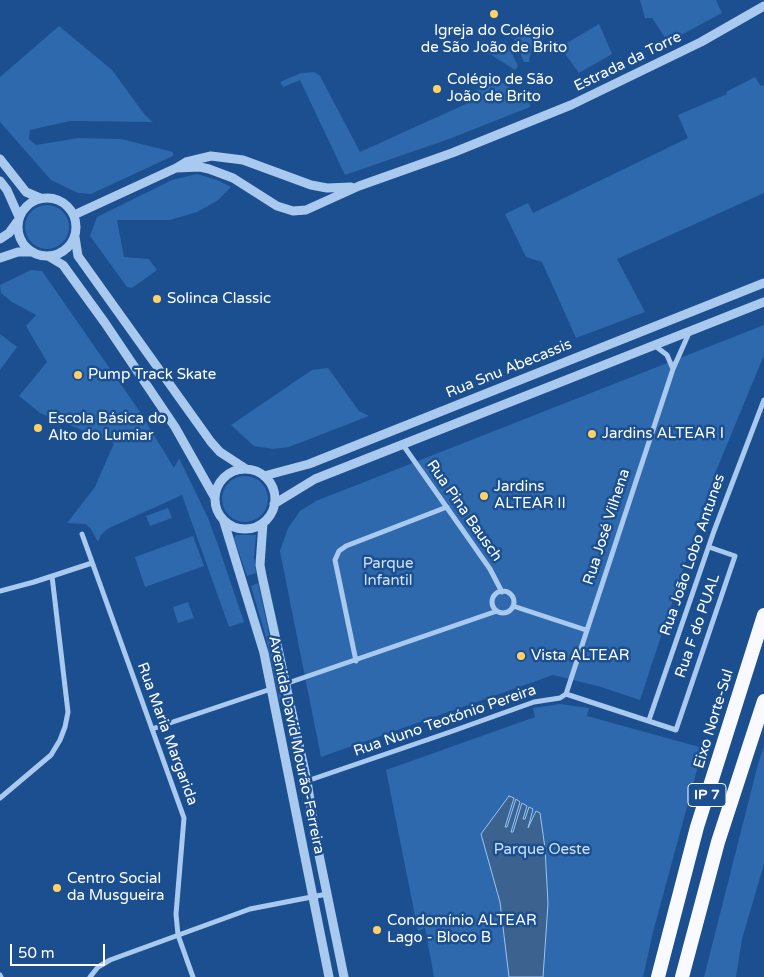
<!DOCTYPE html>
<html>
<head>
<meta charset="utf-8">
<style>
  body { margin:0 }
  #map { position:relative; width:764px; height:977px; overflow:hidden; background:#1b4f8f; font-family:"Varela Round",sans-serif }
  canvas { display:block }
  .scale { position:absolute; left:10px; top:944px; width:95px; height:22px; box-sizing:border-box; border:2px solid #fff; border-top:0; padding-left:6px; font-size:15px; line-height:18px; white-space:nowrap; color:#fff; -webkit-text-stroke:4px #1b4f8f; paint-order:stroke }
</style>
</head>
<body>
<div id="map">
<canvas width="764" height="977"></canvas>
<div class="scale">50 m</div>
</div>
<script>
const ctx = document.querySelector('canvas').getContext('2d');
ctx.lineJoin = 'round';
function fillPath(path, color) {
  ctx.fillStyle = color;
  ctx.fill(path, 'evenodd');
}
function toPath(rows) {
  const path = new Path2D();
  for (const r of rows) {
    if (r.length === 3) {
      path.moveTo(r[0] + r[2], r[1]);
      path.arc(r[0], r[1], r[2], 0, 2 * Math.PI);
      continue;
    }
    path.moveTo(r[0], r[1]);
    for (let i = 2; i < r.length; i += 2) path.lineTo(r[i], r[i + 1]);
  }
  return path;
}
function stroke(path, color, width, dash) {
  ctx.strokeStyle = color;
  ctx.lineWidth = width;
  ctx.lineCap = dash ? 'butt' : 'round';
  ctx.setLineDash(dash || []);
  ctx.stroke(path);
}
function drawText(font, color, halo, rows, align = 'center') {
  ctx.font = font + ' "Varela Round",sans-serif';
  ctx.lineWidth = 5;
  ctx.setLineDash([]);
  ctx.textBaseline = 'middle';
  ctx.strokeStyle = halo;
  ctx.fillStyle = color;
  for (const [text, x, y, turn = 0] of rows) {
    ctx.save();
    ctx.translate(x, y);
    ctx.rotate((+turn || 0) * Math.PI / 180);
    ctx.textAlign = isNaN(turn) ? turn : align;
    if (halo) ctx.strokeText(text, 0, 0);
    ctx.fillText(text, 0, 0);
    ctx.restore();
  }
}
const green = toPath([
  [640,0,716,0,722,13,668,42,652,18,645,18],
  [599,24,612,54,579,73,560,47],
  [59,26,112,70,145,115,153,122,70,121,30,130,29,139,36,145,78,138,121,139,173,152,173,156,91,194,78,193,51,180,0,122,0,77],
  [535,30,529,62,524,62,514,39],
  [506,41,518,66,515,70,485,51],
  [314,72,320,76,360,152,468,103,482,83,487,79,495,78,529,99,530,107,449,139,345,175,300,80,283,87,280,82,301,73],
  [755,77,761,86,764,85,764,193,617,259,645,312,576,338,542,262,526,257,505,214,528,203,533,213,688,138,678,115,727,94,726,92],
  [197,174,217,180,231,187,217,201,197,212,170,220,117,220,124,257,149,259,157,270,132,288,127,287,90,236,97,217,172,180],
  [47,227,22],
  [31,270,42,271,51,284,138,409,174,468,179,458,208,518,218,545,244,622,229,627,182,495,107,529,101,535,98,542,91,529,86,524,67,523,95,487,114,443,40,413,19,396,47,362,26,326,36,315,12,302,1,293,0,285],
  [764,325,764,355,714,476,640,700,601,687,553,675,321,757,280,551,288,528,300,511,316,501],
  [0,334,17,347,0,370],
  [328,368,359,411,369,416,289,447,273,449,254,446,231,425,312,370],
  [245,499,23],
  [168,508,172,518,150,526,146,516],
  [236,535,256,535,254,557,256,573,247,576,234,538],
  [193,536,204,566,145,587,135,557],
  [258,583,267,624,282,702,280,702,265,634,251,586],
  [188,602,194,618,178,623,173,607],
  [560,704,589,708,587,716,703,748,653,932,643,977,434,977,425,928,418,931,386,770,535,717,533,708],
  [764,746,764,864,742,939,736,977,704,977,758,764]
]);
const water = toPath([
  [509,796,514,798,505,827,507,827,516,799,520,802,511,832,513,832,522,803,527,806,523,819,525,819,529,807,533,809,528,828,536,811,540,813,545,848,548,904,543,977,509,977,500,902,481,834,509,796]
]);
const minor = toPath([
  [654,345,667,355,673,369],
  [403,445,490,569,502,592],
  [82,534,184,818,176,914,178,935,193,977],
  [0,591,34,582,92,563],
  [503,602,11],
  [513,606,586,630],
  [356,661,335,560,339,551,346,546,447,507],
  [285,684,497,611],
  [566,694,673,369,689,333],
  [649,720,714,531,764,400],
  [152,729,271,689],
  [307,781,450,732,534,702,560,698,566,694,676,730,735,556,709,547],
  [0,798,51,755,60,740,65,727,68,712,52,576],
  [0,975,1,977],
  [90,977,98,967,110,960,250,909,327,894]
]);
const tertiary = toPath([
  [0,159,26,192,40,198],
  [176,168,200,167,209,169,233,178,277,206,293,211,306,210,359,186,452,153,571,105,701,42,764,6],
  [0,181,7,190,19,217],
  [47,227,29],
  [74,215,176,168,186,162,211,156,243,160,311,185,327,188,351,187],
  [75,237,78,256,211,442,220,452,246,469],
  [0,239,9,233,17,222],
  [48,256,63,265,105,323,175,427,215,498],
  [0,258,18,252,31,252],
  [245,499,30],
  [264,476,309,464,764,283],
  [274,504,315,479,764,302],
  [224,522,264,653,329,977],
  [263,523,260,565,262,576,307,781,317,845,344,977]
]);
const trunk = toPath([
  [658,977,697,827,764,615],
  [682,977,718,842,764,701]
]);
const markers = [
  [494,14,5,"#ffd166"],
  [437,89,5,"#ffd166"],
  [157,299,5,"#ffd166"],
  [78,375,5,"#ffd166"],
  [38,428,5,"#ffd166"],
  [592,434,5,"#ffd166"],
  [484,496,5,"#ffd166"],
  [521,656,5,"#ffd166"],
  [57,888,5,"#ffd166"],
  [377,930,5,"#ffd166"]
];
const shields = [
  [707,795,38]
];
const shieldNames = [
  ["IP 7",707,795]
];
const poiNames = [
  ["Igreja do Colégio",494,31,"center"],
  ["de São João de Brito",494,48,"center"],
  ["Colégio de São",447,80],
  ["João de Brito",447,97],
  ["Solinca Classic",167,299],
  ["Pump Track Skate",88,375],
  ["Escola Básica do",48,419],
  ["Alto do Lumiar",48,436],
  ["Jardins ALTEAR I",602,434],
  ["Jardins",494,487],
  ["ALTEAR II",494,504],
  ["Vista ALTEAR",531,656],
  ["Centro Social",67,879],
  ["da Musgueira",67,896],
  ["Condomínio ALTEAR",387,921],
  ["Lago - Bloco B",387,938]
];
const streetNames = [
  ["Estrada da Torre",628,62,-26],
  ["Rua Snu Abecassis",509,369,-22],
  ["Rua Pina Bausch",464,511,55],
  ["Rua José Vilhena",607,527,-72],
  ["Rua João Lobo Antunes",693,555,-71],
  ["Rua F do PUAL",698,626,-71],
  ["Eixo Norte-Sul",714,719,-73],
  ["Rua Nuno Teotónio Pereira",445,721,-19],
  ["Rua Maria Margarida",167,734,70],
  ["Avenida David Mourão-Ferreira",296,745,78]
];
const parkNames = [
  ["Parque",388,564],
  ["Infantil",388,581],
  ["Parque Oeste",542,850]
];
fillPath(green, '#2e69ad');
fillPath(water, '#3c6290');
stroke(water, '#9cc4f0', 1);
stroke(minor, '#a9c9ee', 5);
stroke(tertiary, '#a9c9ee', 9);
stroke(trunk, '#f8faff', 14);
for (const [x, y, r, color] of markers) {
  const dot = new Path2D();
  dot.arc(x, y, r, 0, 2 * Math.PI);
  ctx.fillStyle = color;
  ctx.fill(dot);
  stroke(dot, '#1b4f8f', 2);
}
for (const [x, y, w] of shields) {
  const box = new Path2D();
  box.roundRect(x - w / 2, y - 11.5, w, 23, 4);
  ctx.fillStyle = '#1b4f8f';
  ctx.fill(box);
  stroke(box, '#fff', 1);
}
drawText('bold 14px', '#fff', null, shieldNames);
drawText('15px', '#fff', '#1b4f8f', poiNames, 'left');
drawText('15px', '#fff', '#1b4f8f', streetNames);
drawText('15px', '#cfe3fa', '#1b4f8f', parkNames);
</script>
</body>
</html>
